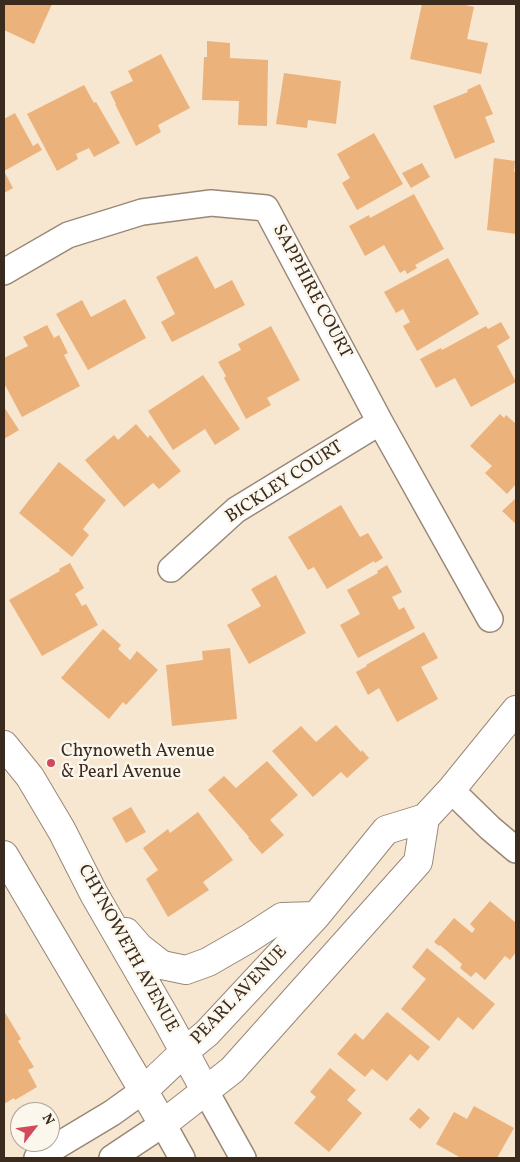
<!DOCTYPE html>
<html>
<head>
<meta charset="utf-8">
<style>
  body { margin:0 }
  #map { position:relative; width:520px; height:1162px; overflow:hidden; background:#f7e6d0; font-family:Vollkorn,serif }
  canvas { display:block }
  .frame { position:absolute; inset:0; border:5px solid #3b2a1e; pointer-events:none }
  .north { position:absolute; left:10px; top:1102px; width:50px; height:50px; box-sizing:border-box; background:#fbf7ec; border:1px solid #aea59a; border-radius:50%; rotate:60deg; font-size:14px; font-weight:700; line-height:20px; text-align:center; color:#3b2a1e }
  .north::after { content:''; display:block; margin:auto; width:18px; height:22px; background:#d1495b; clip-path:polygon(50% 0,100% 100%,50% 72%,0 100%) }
</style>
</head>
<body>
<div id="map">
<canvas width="520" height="1162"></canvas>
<div class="frame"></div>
<div class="north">N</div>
</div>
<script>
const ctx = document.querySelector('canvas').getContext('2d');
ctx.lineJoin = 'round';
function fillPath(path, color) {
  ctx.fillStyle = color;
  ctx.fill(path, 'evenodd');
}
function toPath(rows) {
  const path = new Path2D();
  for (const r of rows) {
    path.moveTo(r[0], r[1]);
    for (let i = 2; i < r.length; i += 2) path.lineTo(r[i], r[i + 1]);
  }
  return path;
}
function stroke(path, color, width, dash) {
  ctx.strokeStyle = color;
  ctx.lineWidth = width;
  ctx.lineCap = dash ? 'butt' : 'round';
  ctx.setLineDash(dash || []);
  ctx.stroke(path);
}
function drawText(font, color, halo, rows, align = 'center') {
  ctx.font = font + ' Vollkorn,serif';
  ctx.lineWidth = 5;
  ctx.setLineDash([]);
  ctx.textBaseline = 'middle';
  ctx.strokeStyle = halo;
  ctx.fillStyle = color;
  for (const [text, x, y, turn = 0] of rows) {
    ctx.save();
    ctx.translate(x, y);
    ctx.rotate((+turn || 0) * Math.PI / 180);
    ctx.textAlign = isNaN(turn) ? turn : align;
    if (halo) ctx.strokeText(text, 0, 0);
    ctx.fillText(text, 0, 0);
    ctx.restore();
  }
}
const building = toPath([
  [4,4,52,4,34,44,4,30],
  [422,4,461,4,474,7,467,39,488,43,481,74,410,59],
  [207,41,230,43,230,58,268,60,267,126,238,125,239,101,202,100,204,57,207,57],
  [161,54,190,108,158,125,161,132,136,146,115,104,116,104,110,92,133,81,128,71],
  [284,73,341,81,336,124,308,120,307,128,276,124],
  [480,84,493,114,485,117,495,142,455,159,433,106,468,92,467,90],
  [84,85,94,103,96,102,120,143,94,157,89,148,76,154,78,159,57,171,27,114],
  [15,113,33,146,38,143,42,150,4,171,13,188,4,193,4,119],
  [374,133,403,184,357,210,342,183,350,178,337,154],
  [494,158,515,161,514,172,516,172,516,234,487,230],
  [422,163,430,177,411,188,402,173],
  [414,194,444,249,415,265,417,268,407,274,405,270,400,273,384,245,365,256,349,226,369,215,370,218],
  [197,256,215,289,232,280,245,305,172,342,161,322,175,314,156,277],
  [448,258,479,314,417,351,403,326,410,322,403,309,396,313,384,292],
  [125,299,146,338,88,370,56,314,82,300,91,317],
  [501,322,510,338,497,346,516,382,471,407,455,378,436,388,420,359,441,348,442,350,486,326,488,329],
  [47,325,54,338,59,335,68,353,64,355,80,386,22,417,4,383,4,358,28,346,23,337],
  [271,326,300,380,267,398,271,405,246,419,224,378,226,376,218,362,241,350,238,344],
  [203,375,240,429,215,445,205,429,173,450,148,411],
  [4,407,19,430,4,439],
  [500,414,504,418,506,415,516,424,516,484,507,494,485,473,492,466,470,446],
  [136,424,148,438,150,435,181,471,159,489,153,483,124,507,85,460,114,435,118,440],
  [59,462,106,500,83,529,89,535,72,557,19,513],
  [516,498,516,524,502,511],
  [341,505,360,537,368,533,383,558,375,563,374,561,327,589,314,567,308,570,288,537],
  [70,563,84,588,75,594,82,606,86,604,98,625,42,656,9,600,60,571,59,569],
  [387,565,402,592,392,597,399,610,404,607,415,628,358,658,340,625,360,614,347,590,378,573,377,571],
  [276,575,306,633,249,664,227,625,261,606,251,589],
  [103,629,121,645,118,649,130,660,137,651,158,670,126,705,123,702,109,719,61,678],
  [424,632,438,658,421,667,438,699,397,722,379,688,368,695,356,672,367,666,366,665],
  [230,648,237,719,172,726,166,665,203,660,202,651],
  [336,725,361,752,362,750,369,758,347,778,341,772,313,797,272,751,301,726,316,742],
  [267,761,298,795,270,820,284,835,262,854,248,838,249,837,208,790,224,776,236,788],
  [131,807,146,832,126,843,112,818],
  [198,812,233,860,203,882,209,890,168,917,146,879,158,870,143,848,168,829,170,833],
  [490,901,516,923,516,952,510,960,505,956,485,980,476,972,471,977,460,968,462,964,440,945,439,946,434,942,454,918,472,933,475,929,470,924],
  [427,948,495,1004,473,1030,458,1017,439,1041,401,1009,426,979,412,967],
  [4,1011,21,1039,18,1041,34,1067,28,1070,37,1087,15,1100,14,1098,4,1104],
  [387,1012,430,1047,418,1061,410,1054,387,1081,372,1069,365,1077,337,1054,355,1033,363,1040],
  [330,1068,356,1090,347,1100,362,1113,329,1152,294,1123,316,1097,310,1092],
  [474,1106,514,1128,497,1158,461,1158,436,1144,454,1112,467,1119],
  [419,1108,430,1118,420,1129,409,1119]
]);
const minor = toPath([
  [4,272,68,235,142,212,211,203,266,208,380,422,490,619],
  [171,569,236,510,380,422],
  [451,790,490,828,516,850],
  [205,1090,243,1158],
  [37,1158,112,1113,144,1090],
  [112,1158,163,1124,182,1158]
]);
const tertiary = toPath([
  [4,745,30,777,62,831,94,894,168,1022,205,1090],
  [4,855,163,1124,232,1070,418,862,425,818],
  [126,932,139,947,162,965,186,970,208,962,248,939,282,917,316,916],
  [144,1090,184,1052,207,1033,316,916,386,830,425,818,451,790,516,710]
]);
const markers = [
  [51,763,5,"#d1495b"]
];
const streetNames = [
  ["SAPPHIRE COURT",311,292,62],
  ["BICKLEY COURT",285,483,-33],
  ["CHYNOWETH AVENUE",127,949,61],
  ["PEARL AVENUE",240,996,-46]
];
const poiNames = [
  ["Chynoweth Avenue",61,753],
  ["& Pearl Avenue",61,774]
];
fillPath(building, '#ecb27c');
stroke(minor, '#987', 28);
stroke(tertiary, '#987', 30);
stroke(minor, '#fff', 25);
stroke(tertiary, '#fff', 28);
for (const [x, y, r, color] of markers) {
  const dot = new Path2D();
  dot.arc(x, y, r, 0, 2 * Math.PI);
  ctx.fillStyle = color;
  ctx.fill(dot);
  stroke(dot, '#fbf7ec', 2);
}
drawText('18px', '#3b2a1e', '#fbf7ec', streetNames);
drawText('18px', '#3b2a1e', '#fbf7ec', poiNames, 'left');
</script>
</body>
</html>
